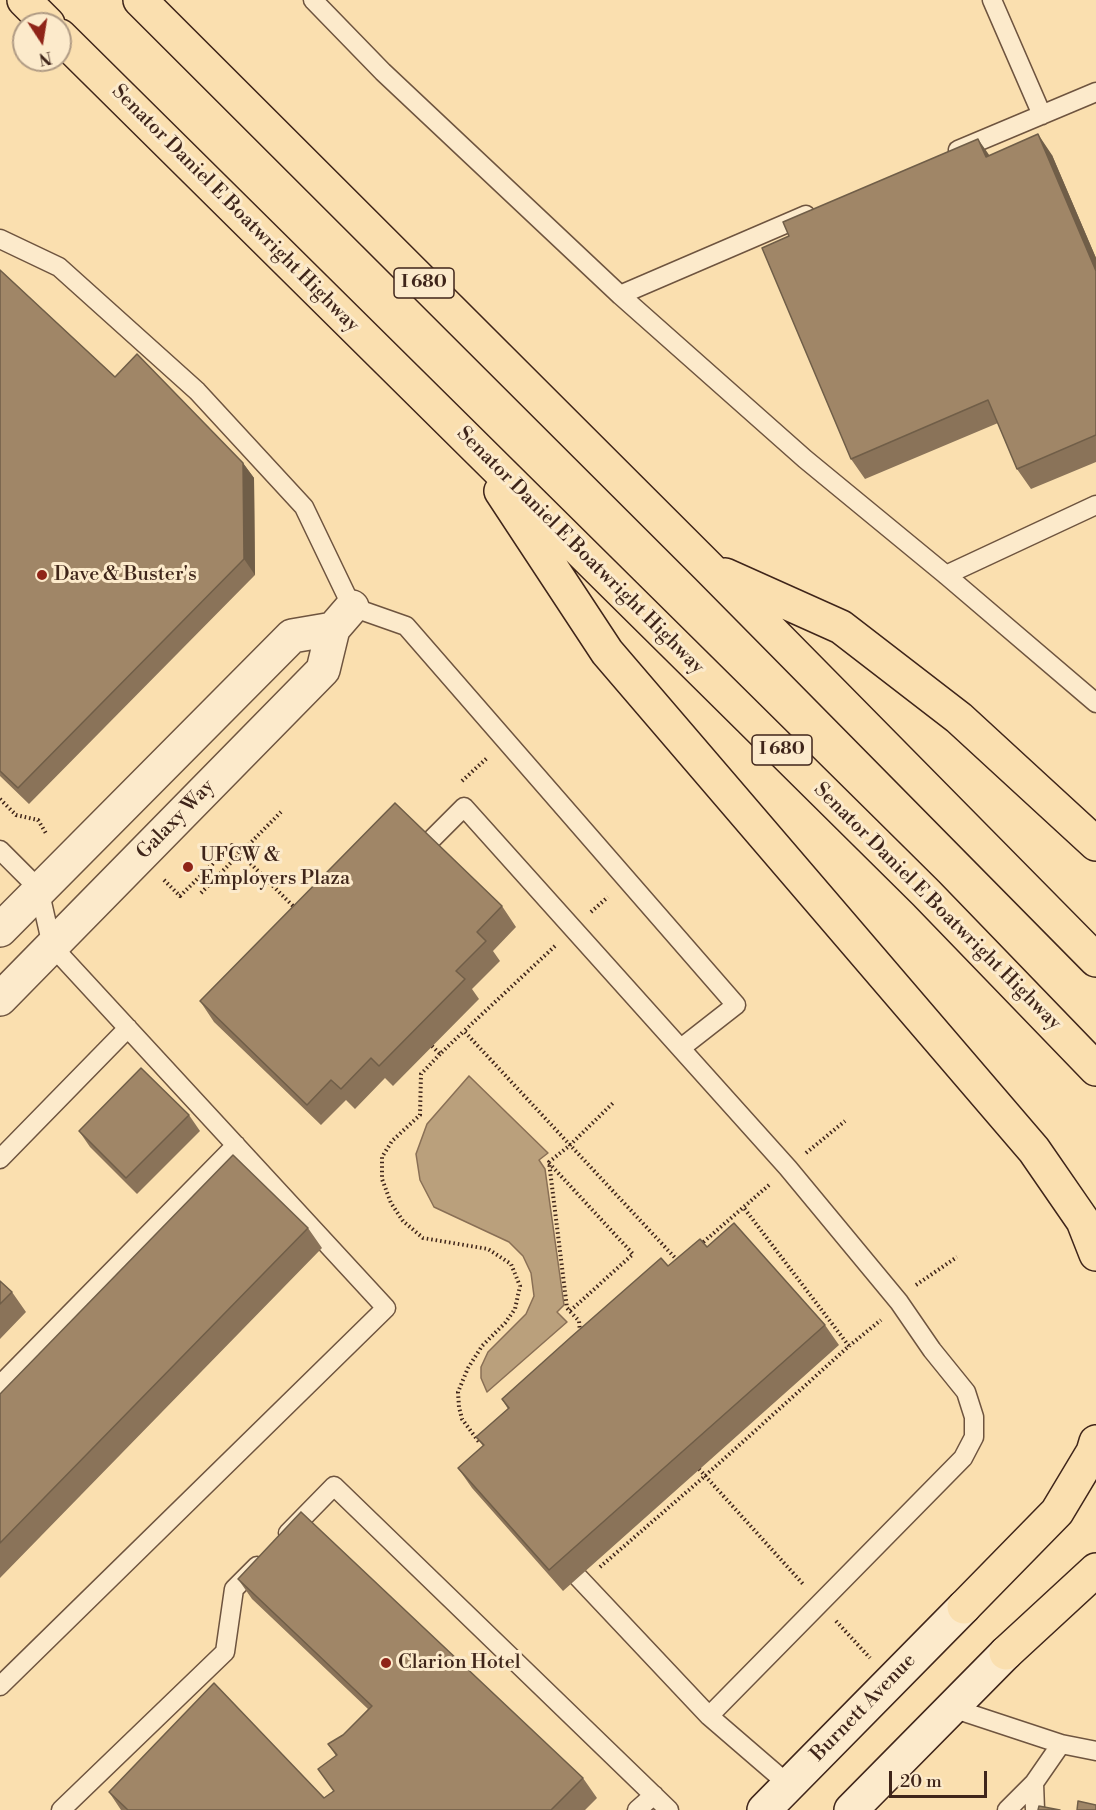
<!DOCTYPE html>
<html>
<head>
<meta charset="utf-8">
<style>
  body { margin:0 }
  #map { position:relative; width:1096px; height:1810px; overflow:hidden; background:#fadfaf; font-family:"Libre Bodoni",serif }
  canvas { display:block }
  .north { position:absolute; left:12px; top:12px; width:60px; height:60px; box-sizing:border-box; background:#fceacb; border:2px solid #b09b84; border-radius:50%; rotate:168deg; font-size:16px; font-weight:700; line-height:24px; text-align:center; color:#3f251a }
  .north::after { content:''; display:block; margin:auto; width:21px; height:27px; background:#8f2418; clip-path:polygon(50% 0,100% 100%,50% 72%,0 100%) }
  .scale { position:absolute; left:889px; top:1771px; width:98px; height:27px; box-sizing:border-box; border:3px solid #3f251a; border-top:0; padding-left:8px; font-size:18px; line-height:21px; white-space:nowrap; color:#3f251a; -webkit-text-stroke:4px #fceacb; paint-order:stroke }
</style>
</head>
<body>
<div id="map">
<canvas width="1096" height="1810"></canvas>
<div class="north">N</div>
<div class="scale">20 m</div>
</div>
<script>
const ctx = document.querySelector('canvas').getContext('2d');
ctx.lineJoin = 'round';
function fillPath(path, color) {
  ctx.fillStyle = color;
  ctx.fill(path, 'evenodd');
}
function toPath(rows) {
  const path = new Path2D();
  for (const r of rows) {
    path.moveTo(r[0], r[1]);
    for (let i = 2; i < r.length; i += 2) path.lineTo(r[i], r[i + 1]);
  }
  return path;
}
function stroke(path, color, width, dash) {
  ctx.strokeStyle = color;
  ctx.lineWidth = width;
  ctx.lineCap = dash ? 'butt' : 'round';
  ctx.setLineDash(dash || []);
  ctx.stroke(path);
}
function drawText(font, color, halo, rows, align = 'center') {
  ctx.font = font + ' "Libre Bodoni",serif';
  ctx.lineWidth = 6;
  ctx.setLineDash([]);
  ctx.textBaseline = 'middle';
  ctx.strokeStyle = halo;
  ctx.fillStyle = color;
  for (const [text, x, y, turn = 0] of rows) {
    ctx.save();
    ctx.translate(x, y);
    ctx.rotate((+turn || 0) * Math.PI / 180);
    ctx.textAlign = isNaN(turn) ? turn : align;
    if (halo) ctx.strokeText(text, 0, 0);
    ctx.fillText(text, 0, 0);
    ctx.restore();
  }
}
const water = toPath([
  [469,1076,548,1153,539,1160,545,1169,564,1305,557,1312,567,1322,487,1392,481,1378,481,1367,488,1352,526,1314,534,1296,531,1273,523,1256,509,1242,434,1207,420,1180,416,1154,427,1124,469,1076]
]);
const path = toPath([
  [462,781,487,758],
  [0,799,16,815,38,820,47,835],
  [164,880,180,896,232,845,297,910],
  [201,893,281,812],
  [591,912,608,897],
  [555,946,464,1031,678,1261],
  [432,1046,440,1054,464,1031],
  [440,1054,421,1074,420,1115,392,1141,382,1157,382,1179,391,1203,403,1221,423,1238,488,1249,511,1264,520,1286,515,1309,505,1323,482,1346,468,1368,458,1392,459,1407,462,1419,479,1442,483,1438],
  [806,1153,845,1121],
  [549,1163,633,1254,570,1311],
  [700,1245,769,1185],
  [916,1285,957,1257],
  [580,1332,579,1321,567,1308,549,1162,569,1146,613,1103],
  [849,1346,881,1320],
  [699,1469,803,1584],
  [600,1567,705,1476,849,1346,744,1208],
  [836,1621,870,1658]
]);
const lane = toPath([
  [313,0,383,72,620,295,805,459,946,575,1096,703],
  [992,0,1042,115],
  [958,150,1096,92],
  [0,239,59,267,197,391,304,507,352,607,406,626,736,1005,681,1048],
  [620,295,806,215],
  [946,575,1096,505],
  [429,842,464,807,788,1168,899,1302,932,1350,966,1392,974,1417,974,1437,963,1458,709,1716,578,1577],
  [0,850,39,889,52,946,386,1308,0,1686],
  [0,1159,128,1028],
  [0,1385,236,1145],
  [288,1533,334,1486,669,1810],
  [952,1708,1061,1744],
  [709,1716,789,1785],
  [1034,1783,1035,1810],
  [61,1810,225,1652,234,1589,257,1566],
  [637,1810,654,1795],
  [1007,1810,1034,1783,1061,1744,1096,1751]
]);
const street = toPath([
  [0,930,292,636,333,629],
  [0,999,323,670,333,629,352,607]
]);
const secondary = toPath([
  [764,1810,964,1607],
  [851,1810,1006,1653]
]);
const highway = toPath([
  [24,0,48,24],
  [140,0,707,566,1096,960],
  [60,36,926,893,1096,1069],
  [501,491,607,652,1034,1150,1083,1221,1096,1254],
  [725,575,841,627,959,718,1096,844],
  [964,1607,1057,1512,1093,1452,1096,1442],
  [1006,1653,1096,1570]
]);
const wall = toPath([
  [989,155,1052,155,1096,258,1096,462,1031,489,1017,469,998,423,865,479,851,459],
  [0,270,115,377,243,463,254,478,255,575,29,804,0,776],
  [502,906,516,927,493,951,500,961,472,989,479,999,393,1086,385,1078,355,1109,346,1100,321,1125,214,1022,200,1001],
  [189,1115,200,1131,137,1194,90,1147,79,1131],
  [308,1228,322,1248,0,1578,0,1394],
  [707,1247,825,1325,839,1345,563,1591,472,1488,458,1468,483,1446,476,1437,508,1409,502,1399,668,1266],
  [0,1281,12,1292,26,1312,0,1339],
  [238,1579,583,1778,597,1798,585,1810,121,1810,109,1792,324,1798,333,1791,336,1756,328,1744,343,1735,368,1709,252,1599]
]);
const shadedWall = toPath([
  [1038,134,1052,155,1096,258,1096,271],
  [978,139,992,159,986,157],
  [243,463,254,478,255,575,244,559]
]);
const building = toPath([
  [1038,134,1096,271,1096,435,1017,469,988,400,851,459,762,248,789,236,783,222,978,139,986,157,1038,134],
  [0,270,115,377,137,354,243,463,244,559,18,788,0,771,0,270],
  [395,803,502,906,477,932,486,941,456,971,465,979,379,1066,371,1058,341,1089,331,1080,307,1105,200,1001,395,803],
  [141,1068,189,1115,126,1178,79,1131,141,1068],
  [233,1155,308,1228,0,1543,0,1394,233,1155],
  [734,1223,825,1325,549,1570,458,1468,484,1445,476,1437,509,1408,502,1399,571,1337,661,1258,668,1266,700,1239,707,1247,734,1223],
  [0,1281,12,1292,0,1304,0,1281],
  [301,1512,583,1778,551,1810,128,1810,109,1792,214,1683,324,1798,334,1791,318,1769,337,1755,328,1744,343,1735,372,1706,238,1579,301,1512],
  [1078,1801,1096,1805,1096,1810,1077,1810,1078,1801],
  [1039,1806,1060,1810,1038,1810,1039,1806]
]);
const markers = [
  [42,575,6,"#8f2418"],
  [188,867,6,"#8f2418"],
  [386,1663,6,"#8f2418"]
];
const shields = [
  [424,283,60],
  [782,750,60]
];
const shieldNames = [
  ["I 680",424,283],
  ["I 680",782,750]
];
const streetNames = [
  ["Senator Daniel E Boatwright Highway",235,209,45],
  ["Senator Daniel E Boatwright Highway",580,551,45],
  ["Galaxy Way",176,820,-46],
  ["Senator Daniel E Boatwright Highway",937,907,45],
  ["Burnett Avenue",864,1708,-46]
];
const poiNames = [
  ["Dave & Buster's",54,575],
  ["UFCW &",200,856],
  ["Employers Plaza",200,879],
  ["Clarion Hotel",398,1663]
];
fillPath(water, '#baa07c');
stroke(water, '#896f55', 1.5);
stroke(lane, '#6e543f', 21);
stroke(street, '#6e543f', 36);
stroke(secondary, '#3f251a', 36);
stroke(highway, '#3f251a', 36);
stroke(path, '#3f251a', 4, [1.5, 3]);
stroke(lane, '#fceacb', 18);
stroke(street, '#fceacb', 33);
stroke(secondary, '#fceacb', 33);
stroke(highway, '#fadfaf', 33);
fillPath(wall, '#8a7359');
fillPath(shadedWall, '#705e48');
fillPath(building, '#a08667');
stroke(building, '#705e48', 1.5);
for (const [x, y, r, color] of markers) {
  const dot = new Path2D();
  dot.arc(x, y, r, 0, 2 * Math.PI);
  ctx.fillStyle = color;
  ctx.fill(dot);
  stroke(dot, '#fceacb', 2);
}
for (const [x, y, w] of shields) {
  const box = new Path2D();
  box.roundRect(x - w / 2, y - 15, w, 30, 4.5);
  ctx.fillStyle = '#fceacb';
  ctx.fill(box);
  stroke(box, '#3f251a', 1.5);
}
drawText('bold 18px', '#3f251a', null, shieldNames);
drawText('20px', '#3f251a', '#fceacb', streetNames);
drawText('20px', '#3f251a', '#fceacb', poiNames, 'left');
</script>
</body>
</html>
